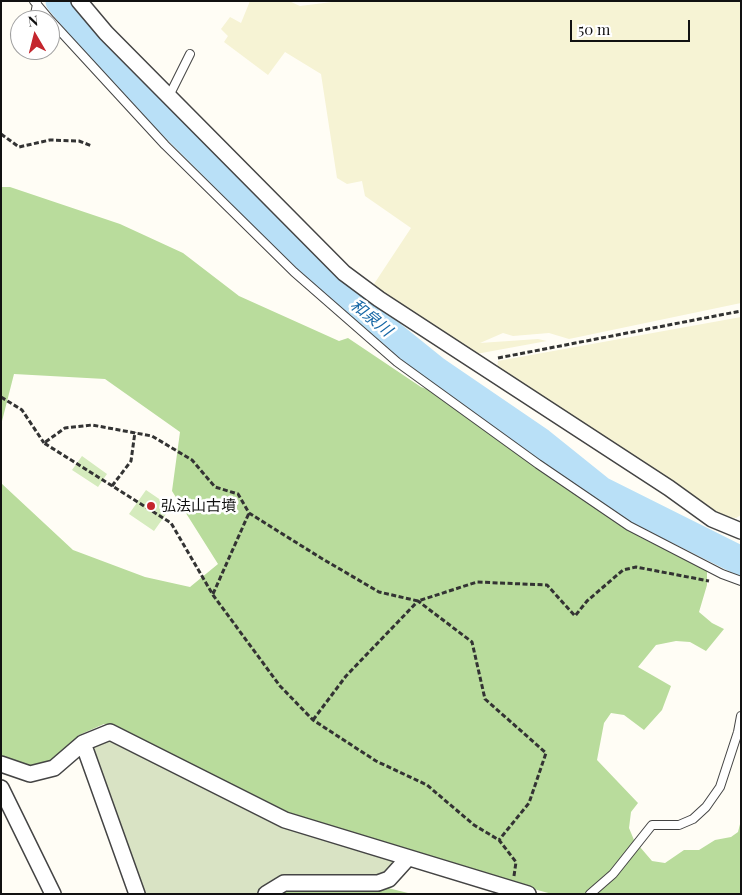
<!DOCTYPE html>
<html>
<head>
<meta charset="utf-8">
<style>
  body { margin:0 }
  #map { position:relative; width:742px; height:895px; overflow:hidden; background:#fffdf5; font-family:"Playfair Display",serif }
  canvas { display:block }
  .frame { position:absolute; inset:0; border:2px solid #111; pointer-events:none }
  .north { position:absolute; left:10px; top:10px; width:50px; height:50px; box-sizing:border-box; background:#fff; border:1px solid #a0a0a0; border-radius:50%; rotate:352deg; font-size:14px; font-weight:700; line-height:20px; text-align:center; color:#111 }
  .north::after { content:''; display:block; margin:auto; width:18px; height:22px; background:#c4262e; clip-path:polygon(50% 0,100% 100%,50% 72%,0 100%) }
  .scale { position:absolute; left:570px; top:20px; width:120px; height:22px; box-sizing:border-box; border:2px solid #111; border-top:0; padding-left:6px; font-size:15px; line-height:18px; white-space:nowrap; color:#111; -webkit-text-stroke:4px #fff; paint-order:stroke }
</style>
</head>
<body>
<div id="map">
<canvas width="742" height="895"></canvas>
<div class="frame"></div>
<div class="north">N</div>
<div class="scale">50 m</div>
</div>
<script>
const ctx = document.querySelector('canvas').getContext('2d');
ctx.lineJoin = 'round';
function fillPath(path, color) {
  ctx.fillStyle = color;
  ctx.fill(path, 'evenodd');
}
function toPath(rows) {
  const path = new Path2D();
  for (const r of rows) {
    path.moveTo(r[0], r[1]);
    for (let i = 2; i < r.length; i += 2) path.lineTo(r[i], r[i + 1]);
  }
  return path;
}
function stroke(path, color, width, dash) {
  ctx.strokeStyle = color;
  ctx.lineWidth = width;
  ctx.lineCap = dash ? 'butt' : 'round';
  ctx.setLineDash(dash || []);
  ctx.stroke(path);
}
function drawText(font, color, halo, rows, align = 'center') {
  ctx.font = font + ' "Playfair Display","Noto Sans JP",serif';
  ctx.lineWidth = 5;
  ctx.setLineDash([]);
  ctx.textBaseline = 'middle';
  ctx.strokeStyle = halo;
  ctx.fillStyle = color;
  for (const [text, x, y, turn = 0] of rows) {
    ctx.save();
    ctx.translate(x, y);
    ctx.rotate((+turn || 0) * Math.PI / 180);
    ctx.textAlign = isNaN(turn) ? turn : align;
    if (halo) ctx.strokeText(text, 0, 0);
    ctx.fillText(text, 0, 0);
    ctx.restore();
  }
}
const farmland = toPath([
  [250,1,289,1,300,6,340,1,741,1,741,303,569,339,549,333,513,336,503,333,480,343,538,339,547,341,476,354,372,287,411,228,365,196,362,181,347,184,337,178,321,74,285,52,268,75,224,42,228,36,221,29,230,17,241,23],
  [741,317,741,515,736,518,726,517,706,507,497,369,498,361]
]);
const green = toPath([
  [82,456,107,474,98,487,72,470],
  [146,490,171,507,154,531,129,514]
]);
const forest = toPath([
  [1,187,10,187,120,224,183,253,239,296,339,341,348,338,421,387,435,392,640,537,707,570,707,585,699,612,712,623,724,629,706,651,690,642,676,641,656,645,638,667,671,686,662,710,644,730,624,715,611,713,604,723,597,760,638,803,631,812,629,828,634,840,652,861,665,863,684,850,699,850,715,840,731,837,738,832,741,820,741,894,552,894,486,876,439,859,312,824,282,812,130,735,104,724,79,735,61,754,48,762,27,766,1,759,1,483,73,550,145,577,190,587,218,564,172,491,180,432,105,379,14,374,1,425],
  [285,886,355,886,359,891,384,887,412,894,273,894]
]);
const cemetery = toPath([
  [106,740,130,746,391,859,394,865,379,877,262,894,143,894,94,758,94,748]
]);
const river = toPath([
  [60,1,118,70,237,189,328,284,436,371,540,442,601,491,741,561]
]);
const path = toPath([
  [1,134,19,147,50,140,79,141,92,146],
  [498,358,741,311],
  [1,397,22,410,44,443],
  [112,486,131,461,135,432],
  [213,594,249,513],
  [313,720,346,676,418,601,472,642,485,699,546,753,529,803,499,840],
  [514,876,516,862,499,840,474,825,427,785,376,761,313,720,280,686,213,595,171,523,44,443,65,428,92,425,152,436,192,460,215,487,238,494,249,513,321,558,379,592,418,601,477,582,547,585,575,616,587,601,623,570,636,567,709,581]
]);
const lane = toPath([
  [34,1,50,20],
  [34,20,37,4],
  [50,20,165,145,294,272,397,362,538,464,629,526,722,574,741,581],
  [169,96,190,54],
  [590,894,613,874,652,825,679,825,693,819,706,807,720,787,738,732,741,716]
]);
const street = toPath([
  [79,1,106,33,344,273,379,299,669,488,712,519,741,531],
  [83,743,137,894],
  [1,764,30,774,54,768,83,743,110,732,285,820,528,894],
  [1,788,53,894],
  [266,894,284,883,378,883,389,879,408,858]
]);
const markers = [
  [151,506,5,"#c4262e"]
];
const poiNames = [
  ["弘法山古墳",161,506]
];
const waterNames = [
  ["和泉川",371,318,39]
];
fillPath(farmland, '#f6f3d4');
fillPath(green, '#d5ebbd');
fillPath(forest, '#b9dc9c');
fillPath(cemetery, '#d9e3c4');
stroke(river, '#b9e0f7', 29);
stroke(lane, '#444', 10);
stroke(street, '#444', 18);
stroke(path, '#333', 3, [5, 2.5]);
stroke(lane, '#fff', 8);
stroke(street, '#fff', 15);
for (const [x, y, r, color] of markers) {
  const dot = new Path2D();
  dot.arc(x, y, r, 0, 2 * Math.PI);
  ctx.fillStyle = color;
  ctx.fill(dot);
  stroke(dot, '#fff', 2);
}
drawText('15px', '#111', '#fff', poiNames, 'left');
drawText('italic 16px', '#1768a6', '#fff', waterNames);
</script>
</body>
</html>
